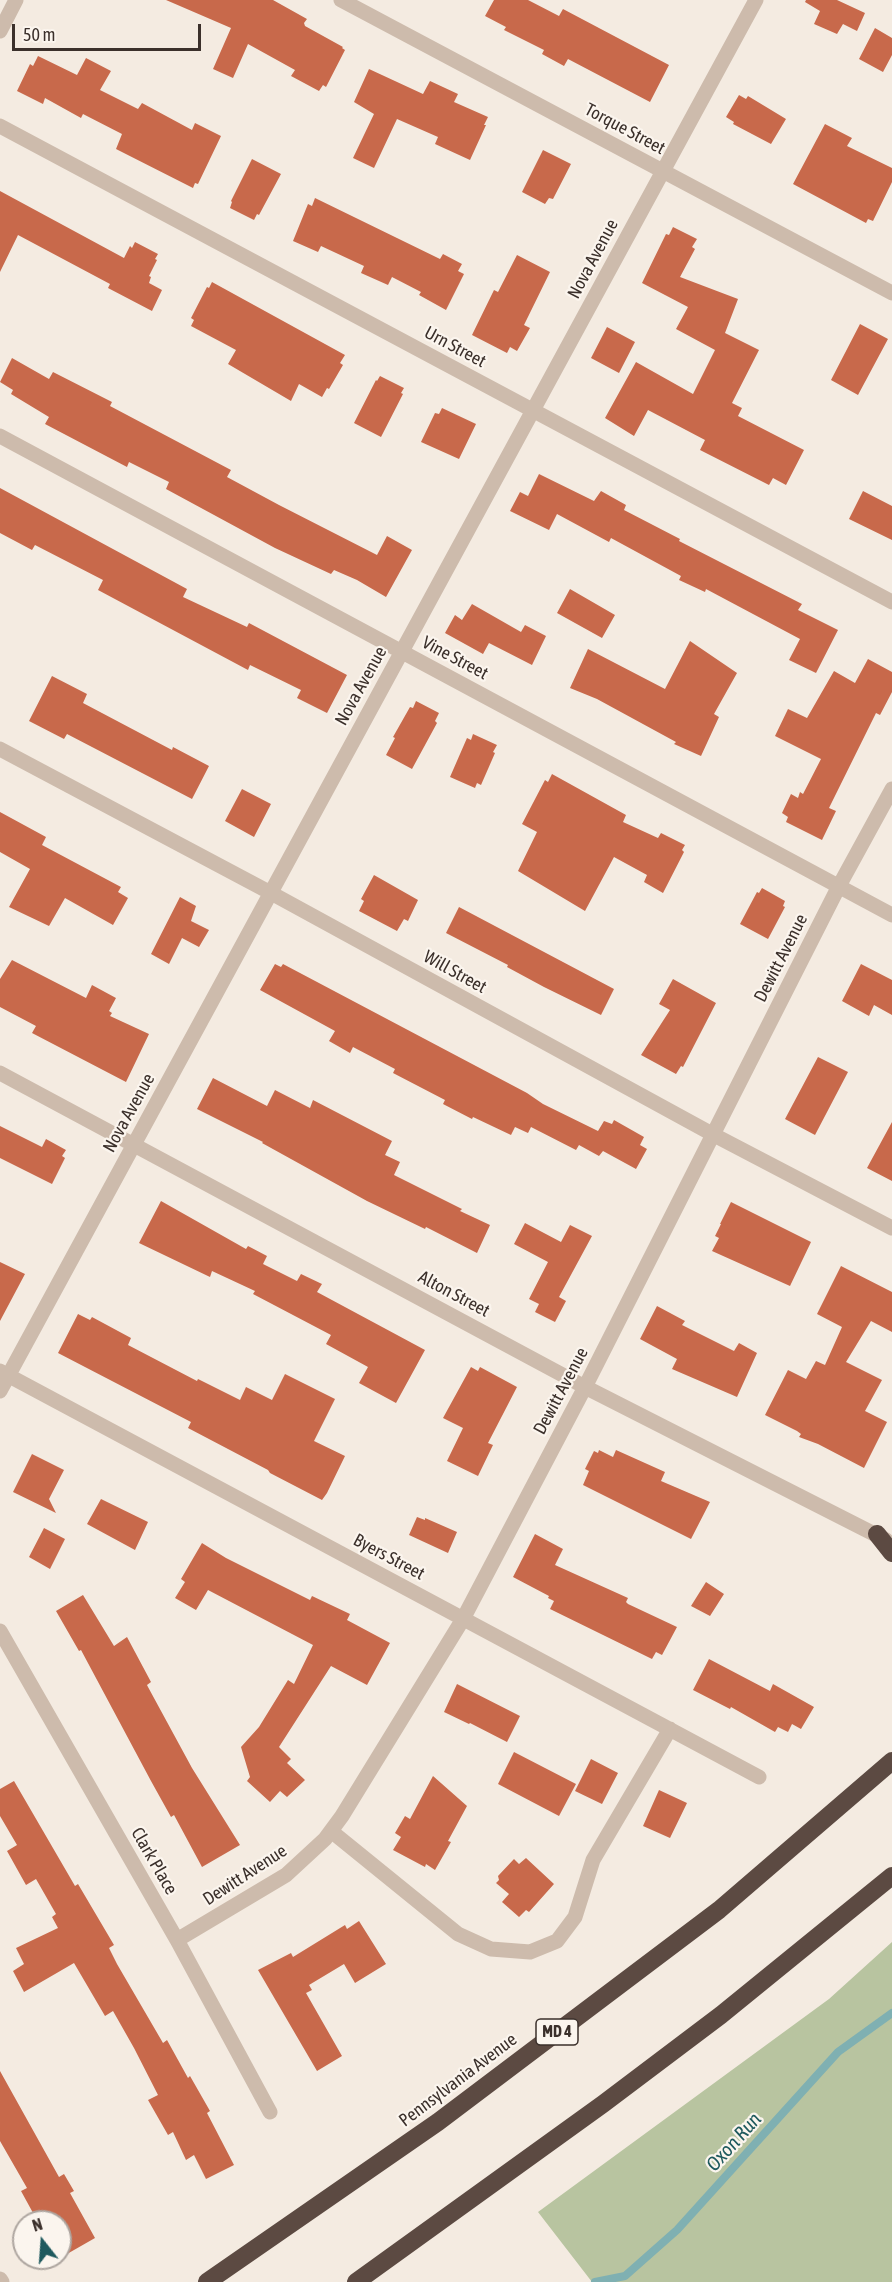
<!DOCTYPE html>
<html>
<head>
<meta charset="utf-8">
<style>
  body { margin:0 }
  #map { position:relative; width:892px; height:2282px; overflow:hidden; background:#f4ebe1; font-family:"Asap Condensed",sans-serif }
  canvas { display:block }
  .north { position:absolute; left:12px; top:2210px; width:60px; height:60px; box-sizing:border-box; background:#fbf5ee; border:2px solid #aea6a0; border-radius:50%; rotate:343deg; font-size:16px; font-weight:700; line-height:24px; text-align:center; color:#3b302b }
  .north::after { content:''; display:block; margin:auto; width:21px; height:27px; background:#1f5a5e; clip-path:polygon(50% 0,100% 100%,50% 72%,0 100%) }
  .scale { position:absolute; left:12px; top:24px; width:189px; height:27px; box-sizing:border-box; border:3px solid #3b302b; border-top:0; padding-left:8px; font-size:18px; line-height:21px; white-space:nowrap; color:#3b302b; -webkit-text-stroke:4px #fbf5ee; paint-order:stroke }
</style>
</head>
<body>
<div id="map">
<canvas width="892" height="2282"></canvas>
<div class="north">N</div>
<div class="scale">50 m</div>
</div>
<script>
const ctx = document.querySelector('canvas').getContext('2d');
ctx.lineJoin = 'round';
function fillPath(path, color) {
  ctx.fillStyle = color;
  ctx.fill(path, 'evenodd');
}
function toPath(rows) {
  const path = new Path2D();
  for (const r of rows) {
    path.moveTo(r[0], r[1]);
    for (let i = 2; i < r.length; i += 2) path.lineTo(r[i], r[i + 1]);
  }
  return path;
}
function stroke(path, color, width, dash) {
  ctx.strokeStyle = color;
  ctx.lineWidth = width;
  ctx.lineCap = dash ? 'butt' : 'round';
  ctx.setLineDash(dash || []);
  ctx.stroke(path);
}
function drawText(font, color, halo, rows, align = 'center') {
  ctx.font = font + ' "Asap Condensed",sans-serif';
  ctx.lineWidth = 4.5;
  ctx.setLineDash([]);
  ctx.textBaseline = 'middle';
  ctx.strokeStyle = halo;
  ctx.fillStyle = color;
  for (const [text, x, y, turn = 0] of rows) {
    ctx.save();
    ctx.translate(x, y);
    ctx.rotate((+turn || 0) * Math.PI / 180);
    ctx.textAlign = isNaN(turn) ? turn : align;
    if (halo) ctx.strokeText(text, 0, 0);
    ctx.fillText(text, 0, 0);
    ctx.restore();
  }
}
const green = toPath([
  [892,1942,892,2282,592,2282,538,2212,829,1999]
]);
const stream = toPath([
  [595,2282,625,2276,677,2230,838,2052,892,2013]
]);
const building = toPath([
  [166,0,273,0,307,19,304,23,305,26,343,47,342,48,345,50,326,87,323,85,319,91,291,76,295,70,248,44,233,78,213,69,231,28],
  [494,0,528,0,559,16,563,9,669,65,650,102,568,59,564,66,542,54,544,50,504,30,506,27,485,16],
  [806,0,837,0,865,13,857,31,843,24,837,34,814,24,820,11,805,2],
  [875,28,892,38,892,55,883,72,859,59],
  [38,56,77,75,86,58,111,71,100,90,138,109,142,103,192,130,195,123,221,136,198,184,195,183,193,188,116,149,122,134,83,114,81,118,45,98,43,104,17,91,30,64,33,66],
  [369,69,423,94,430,81,458,94,454,102,488,117,484,125,486,125,470,160,435,144,438,137,397,119,374,168,353,158,374,114,354,102],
  [739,95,746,99,748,96,786,119,771,144,733,124,734,122,726,117],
  [825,124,852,138,847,146,892,168,892,182,873,221,868,219,866,223,793,184],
  [543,150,571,164,553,199,549,198,545,204,522,192],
  [252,159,281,174,259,215,257,214,254,220,230,208,232,202,231,201],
  [0,191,124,258,130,246,132,248,135,242,158,254,155,259,157,260,149,276,151,277,149,283,162,290,152,311,108,288,110,284,18,235,0,272],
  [315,198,440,259,443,254,462,264,458,271,464,274,446,310,419,295,421,292,392,277,388,285,361,273,364,266,321,246,318,252,293,241,308,204,312,206],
  [673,227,697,239,692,247,695,249,680,277,738,299,725,333,759,350,732,403,742,408,738,416,804,450,786,485,773,478,769,485,700,450,705,440,648,410,634,436,605,418,636,362,693,394,715,350,676,329,688,307,642,283,666,234,669,235],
  [517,255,550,272,524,325,530,328,517,351,510,347,507,353,472,335,494,290,498,292],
  [212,282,345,355,340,363,343,365,329,389,327,388,322,397,299,384,291,401,228,364,236,350,191,326,194,320,191,318,207,287,209,288],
  [860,324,888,339,858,395,831,380],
  [607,327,635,342,619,373,591,358],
  [12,358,49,379,53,372,112,402,110,406,231,470,227,477,279,505,377,555,387,536,412,550,386,597,357,580,334,570,331,574,275,548,166,489,169,482,129,462,127,467,45,424,49,417,11,394,13,390,0,382],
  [380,376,404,388,401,393,403,394,381,437,354,423,376,380,377,381],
  [442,408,476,424,459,459,421,442,435,413,439,414],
  [539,474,594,501,601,491,626,505,624,510,680,539,679,541,802,604,798,610,838,630,816,673,789,660,800,639,706,589,705,592,679,580,681,576,611,538,609,542,557,514,549,530,510,511,520,492,528,496],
  [0,488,187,589,183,597,247,627,249,623,347,675,327,713,297,698,301,690,250,665,248,670,98,590,103,580,35,545,32,550,0,533],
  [863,491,892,506,892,540,849,519],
  [570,589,615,615,602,638,557,613],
  [472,604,521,632,525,625,546,636,532,665,489,643,483,654,445,633,455,615,462,620],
  [690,641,737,673,714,714,719,717,701,756,674,744,676,742,597,699,570,688,588,649,665,689],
  [868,659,892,672,892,692,880,715,876,713,829,808,836,811,822,840,786,822,788,817,782,813,791,794,798,798,800,792,803,794,821,759,775,736,788,709,807,718,834,671,855,683],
  [52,676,87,694,83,703,172,750,173,747,209,766,192,799,67,734,64,739,29,721],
  [416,701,439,713,435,721,437,723,412,769,386,755,395,738,393,737,410,707,413,708],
  [473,734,497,745,493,752,495,753,481,785,477,783,475,788,450,777,467,738,471,740],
  [552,774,626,815,623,822,658,838,661,833,685,845,682,850,684,852,663,893,644,882,647,875,614,857,585,911,518,871,537,832,522,824,545,780,548,782],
  [242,789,271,804,254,837,225,821],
  [0,812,46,837,42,845,121,887,118,892,128,898,113,925,65,898,49,926,9,907,30,869,0,852],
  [374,875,418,900,408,921,404,919,397,931,359,911,364,901,361,899],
  [762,888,785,901,783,906,785,907,768,939,740,924,757,892,759,893],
  [180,897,196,906,191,921,209,930,199,947,182,938,169,964,151,954],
  [459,907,614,989,601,1015,544,987,507,967,508,965,446,933],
  [12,960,86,998,92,985,116,998,109,1011,112,1013,110,1016,149,1034,126,1082,32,1033,36,1026,0,1007,0,979],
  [275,964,281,967,283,964,527,1093,543,1104,598,1131,604,1121,612,1124,614,1120,644,1137,640,1145,647,1149,636,1169,603,1151,599,1156,579,1145,576,1150,531,1127,528,1133,515,1127,511,1135,473,1117,472,1119,443,1104,445,1100,393,1073,395,1069,353,1047,350,1053,329,1041,335,1031,260,990],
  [861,964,892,980,892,1015,874,1005,869,1016,842,1001],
  [673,979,716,1003,683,1067,681,1066,676,1074,641,1055,670,1010,659,1004],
  [818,1057,848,1072,815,1135,785,1119],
  [213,1078,267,1106,275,1090,310,1108,313,1100,392,1141,385,1155,400,1162,394,1175,462,1209,460,1211,490,1225,477,1253,426,1227,425,1229,367,1201,262,1143,263,1142,197,1109],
  [892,1122,892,1181,867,1168],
  [0,1126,42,1147,46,1139,66,1150,62,1156,65,1158,52,1184,0,1158],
  [161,1201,246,1249,248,1246,267,1256,263,1264,297,1281,301,1274,322,1284,317,1292,425,1350,396,1403,359,1383,368,1367,326,1344,331,1335,253,1294,255,1291,212,1271,210,1277,139,1243],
  [731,1202,811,1242,790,1286,712,1251,719,1238,715,1236,721,1224,720,1224],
  [525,1223,561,1242,570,1225,592,1236,559,1297,566,1301,555,1322,535,1312,539,1304,529,1299,548,1262,514,1244],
  [0,1262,25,1274,0,1321],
  [841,1266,892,1292,892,1332,871,1321,846,1362,882,1380,865,1411,887,1422,864,1468,818,1444,799,1437,801,1434,797,1431,765,1415,788,1370,806,1379,816,1361,825,1365,842,1327,817,1314],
  [657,1306,685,1321,682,1325,734,1351,739,1343,757,1353,737,1397,672,1369,677,1359,640,1339],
  [78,1314,90,1320,92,1317,131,1338,128,1345,197,1381,198,1379,240,1400,246,1387,272,1400,285,1374,335,1399,314,1441,345,1456,327,1493,322,1500,270,1473,268,1470,188,1428,191,1422,58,1353],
  [471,1367,478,1371,480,1367,517,1387,488,1443,493,1445,478,1476,447,1461,463,1428,443,1418],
  [599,1450,613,1457,616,1450,665,1472,661,1481,710,1502,691,1539,583,1485,589,1471,585,1469,594,1451,598,1453],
  [32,1454,64,1470,49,1499,56,1513,13,1492],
  [101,1499,148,1522,135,1550,87,1524],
  [417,1517,425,1520,425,1518,457,1532,448,1553,409,1535],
  [44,1528,65,1539,50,1569,29,1557],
  [535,1534,563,1549,555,1565,628,1598,626,1602,628,1604,677,1627,662,1655,656,1652,652,1659,550,1609,554,1601,548,1598,549,1596,513,1577],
  [202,1543,226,1558,310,1600,312,1596,350,1614,347,1620,390,1643,367,1685,331,1666,279,1747,291,1759,287,1763,305,1780,287,1797,280,1791,270,1802,247,1781,250,1777,241,1747,259,1727,288,1680,294,1684,313,1645,208,1590,196,1610,175,1598,185,1582,181,1579],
  [706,1582,724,1594,710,1616,691,1606],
  [83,1595,114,1646,127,1637,151,1682,147,1685,148,1687,192,1768,240,1845,202,1867,174,1815,171,1817,151,1781,81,1650,79,1651,56,1611],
  [709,1659,770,1691,773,1684,814,1707,801,1729,792,1724,788,1732,778,1727,775,1732,731,1707,730,1709,693,1690],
  [457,1684,520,1716,507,1742,470,1723,469,1724,444,1712],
  [514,1752,576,1784,559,1816,498,1784],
  [591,1759,618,1773,602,1804,575,1791],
  [433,1776,467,1806,448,1841,451,1842,435,1870,426,1864,425,1867,393,1850,401,1837,395,1833,405,1816,410,1819],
  [14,1781,75,1886,78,1884,114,1945,109,1948,117,1964,163,2043,167,2040,188,2078,190,2076,210,2111,207,2113,234,2165,206,2179,194,2155,186,2160,173,2132,168,2135,148,2100,158,2095,134,2048,113,2011,105,2016,74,1963,24,1992,13,1971,24,1964,16,1948,58,1928,52,1917,56,1914,36,1879,26,1885,7,1851,17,1845,0,1816,0,1789],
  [659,1790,687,1803,670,1838,643,1826],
  [526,1858,554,1884,529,1912,526,1910,519,1917,502,1902,509,1894,496,1883,499,1880,498,1876,514,1859,519,1864],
  [359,1921,386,1964,355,1983,344,1964,309,1985,312,1990,306,1993,342,2056,317,2071,258,1970,291,1953,293,1957,345,1925,347,1929],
  [0,2071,59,2177,64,2174,74,2191,70,2193,95,2238,60,2258,60,2222,38,2222,21,2191,27,2188,0,2141]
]);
const minor = toPath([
  [341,0,892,293],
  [0,31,16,0],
  [0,126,892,602],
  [0,436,892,915],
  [0,749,271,893,714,1135,892,1228],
  [0,1073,585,1387,886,1540],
  [0,1371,759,1777],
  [0,1391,756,0],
  [0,1631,177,1940,270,2112],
  [331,1831,458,1934,491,1949,530,1952,557,1941,575,1917,593,1860,670,1729],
  [177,1940,286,1875,325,1839,342,1816,463,1619,585,1387,839,886,892,789],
  [0,2279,2,2282]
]);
const highway = toPath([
  [877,1534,892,1553],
  [207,2282,438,2122,719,1910,892,1761],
  [356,2282,603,2104,721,2015,892,1876]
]);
const shields = [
  [557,2032,42]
];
const shieldNames = [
  ["MD 4",557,2032]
];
const streetNames = [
  ["Torque Street",625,129,28],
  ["Nova Avenue",593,259,-62],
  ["Urn Street",455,347,28],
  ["Vine Street",455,658,28],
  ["Nova Avenue",361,686,-61],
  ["Dewitt Avenue",781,958,-63],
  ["Will Street",455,972,29],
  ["Nova Avenue",129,1113,-61],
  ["Alton Street",454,1294,28],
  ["Dewitt Avenue",561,1391,-62],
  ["Byers Street",389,1557,28],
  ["Clark Place",154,1861,60],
  ["Dewitt Avenue",245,1875,-33],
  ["Pennsylvania Avenue",458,2080,-37]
];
const waterNames = [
  ["Oxon Run",734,2142,-48]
];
fillPath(green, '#b8c4a0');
stroke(stream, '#7fb0b2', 8);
fillPath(building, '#c8694b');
stroke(minor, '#cdbbac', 15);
stroke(highway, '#5c4a42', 18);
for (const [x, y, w] of shields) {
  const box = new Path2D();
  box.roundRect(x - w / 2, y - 13, w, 26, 4.5);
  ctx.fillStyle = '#fbf5ee';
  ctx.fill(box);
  stroke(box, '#3b302b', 1.5);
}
drawText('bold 16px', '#3b302b', null, shieldNames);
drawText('18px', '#3b302b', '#fbf5ee', streetNames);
drawText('italic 20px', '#1f5a5e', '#fbf5ee', waterNames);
</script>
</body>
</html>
